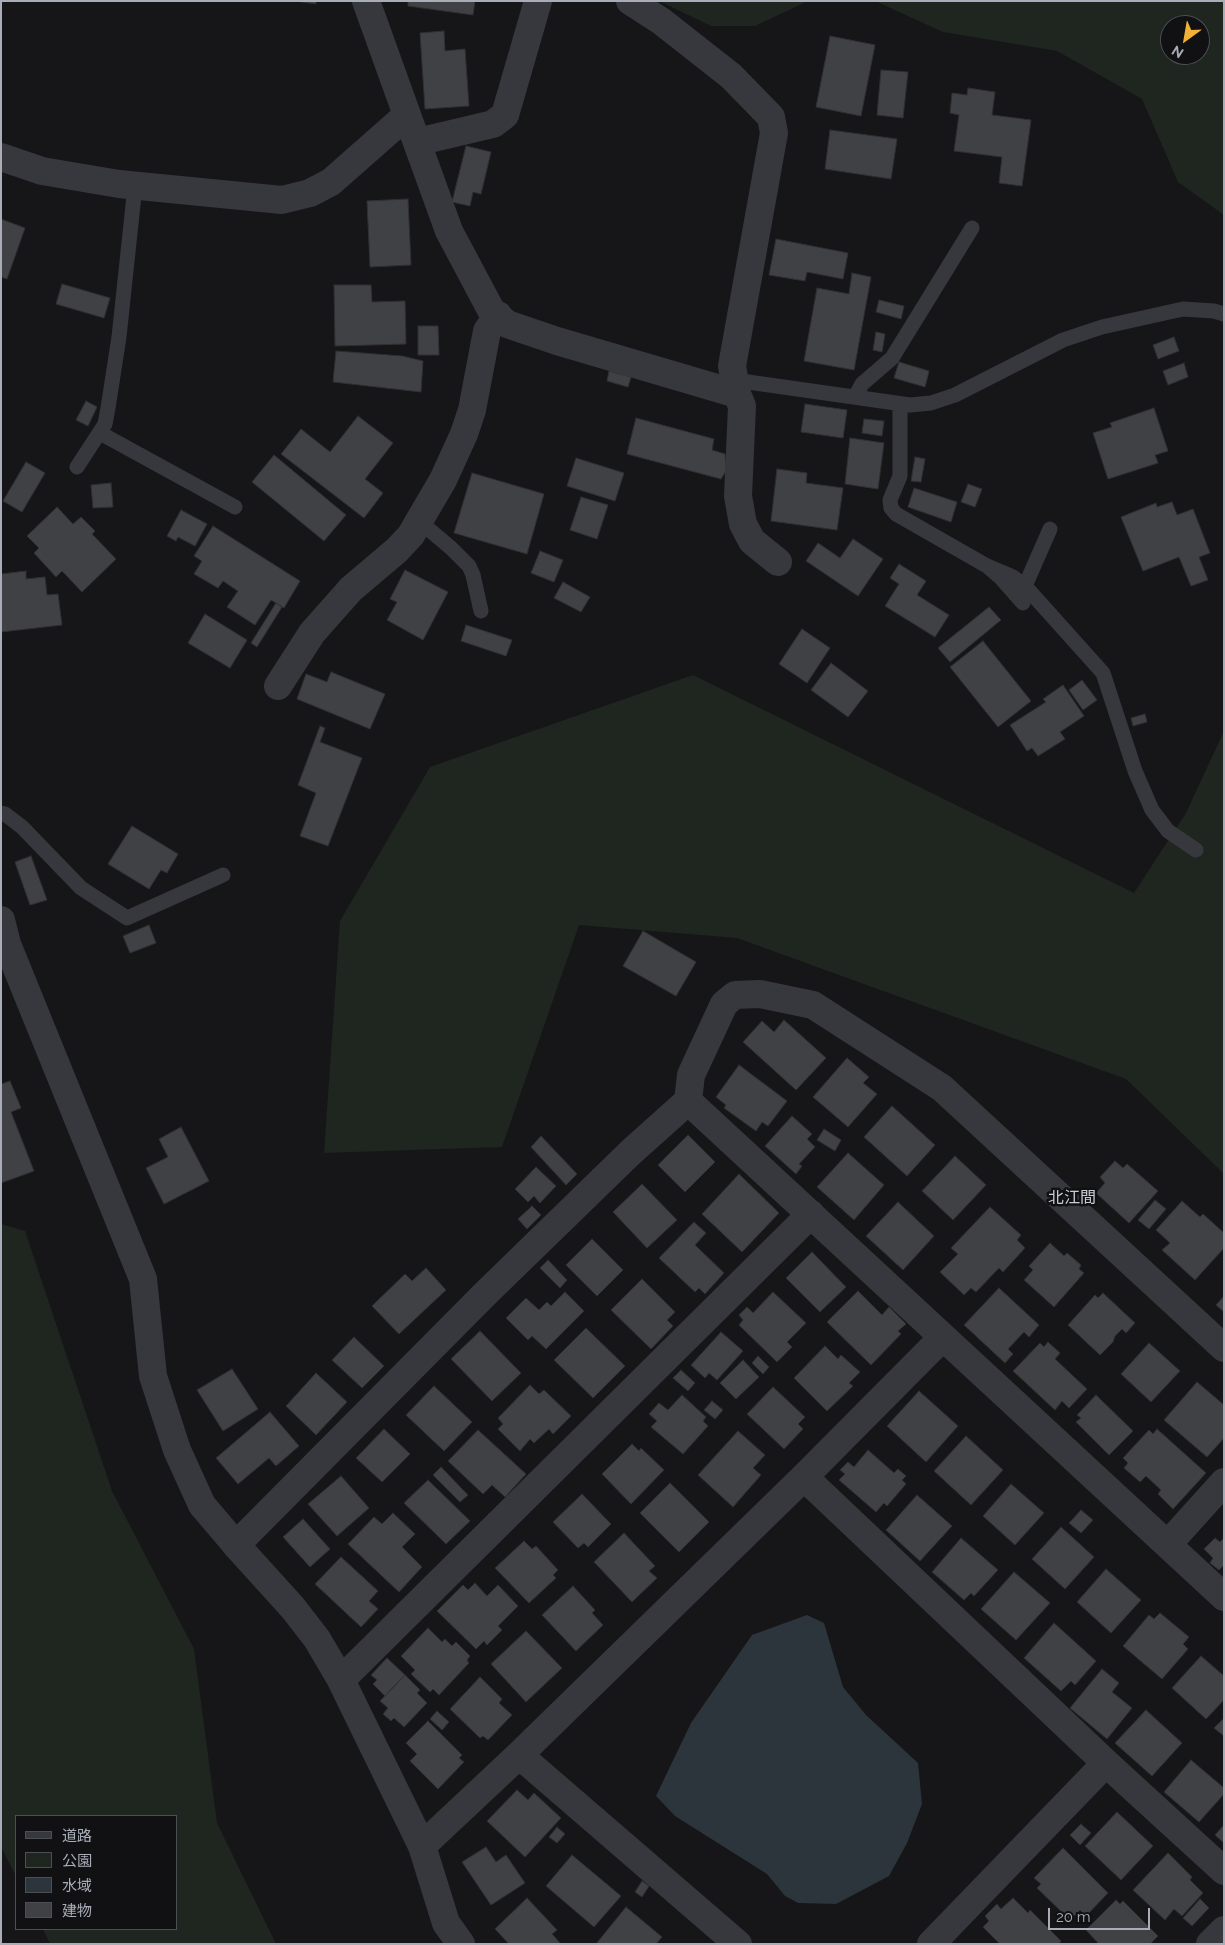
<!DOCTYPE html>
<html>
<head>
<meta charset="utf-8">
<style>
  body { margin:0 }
  #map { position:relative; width:1225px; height:1945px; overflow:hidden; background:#161618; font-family:Raleway,"Noto Sans JP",sans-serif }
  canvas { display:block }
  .frame { position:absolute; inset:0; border:2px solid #a8adb8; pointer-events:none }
  .legend { position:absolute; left:15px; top:1815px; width:162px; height:115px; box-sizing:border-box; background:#111113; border:1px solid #4d4f55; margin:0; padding:6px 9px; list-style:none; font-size:15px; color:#a8adb8 }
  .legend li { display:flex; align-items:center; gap:10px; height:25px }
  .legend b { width:25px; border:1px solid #4d4f55 }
  .north { position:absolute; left:1160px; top:15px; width:50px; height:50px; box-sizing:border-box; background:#111113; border:1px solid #4d4f55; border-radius:50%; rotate:212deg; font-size:14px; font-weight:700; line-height:20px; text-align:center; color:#a8adb8 }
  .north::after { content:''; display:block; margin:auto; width:18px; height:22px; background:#f2b134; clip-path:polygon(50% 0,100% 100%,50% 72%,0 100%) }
  .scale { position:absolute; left:1048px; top:1908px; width:102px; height:22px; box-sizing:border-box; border:2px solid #a8adb8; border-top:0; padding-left:6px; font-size:15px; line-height:18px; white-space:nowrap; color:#a8adb8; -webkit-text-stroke:4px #111113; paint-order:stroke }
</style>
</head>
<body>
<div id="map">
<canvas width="1225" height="1945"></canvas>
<div class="frame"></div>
<ul class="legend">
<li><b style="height:6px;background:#37383d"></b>道路</li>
<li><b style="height:14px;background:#1e261f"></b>公園</li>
<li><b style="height:14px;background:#2c353c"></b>水域</li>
<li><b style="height:14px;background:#404145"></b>建物</li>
</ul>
<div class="north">N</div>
<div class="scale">20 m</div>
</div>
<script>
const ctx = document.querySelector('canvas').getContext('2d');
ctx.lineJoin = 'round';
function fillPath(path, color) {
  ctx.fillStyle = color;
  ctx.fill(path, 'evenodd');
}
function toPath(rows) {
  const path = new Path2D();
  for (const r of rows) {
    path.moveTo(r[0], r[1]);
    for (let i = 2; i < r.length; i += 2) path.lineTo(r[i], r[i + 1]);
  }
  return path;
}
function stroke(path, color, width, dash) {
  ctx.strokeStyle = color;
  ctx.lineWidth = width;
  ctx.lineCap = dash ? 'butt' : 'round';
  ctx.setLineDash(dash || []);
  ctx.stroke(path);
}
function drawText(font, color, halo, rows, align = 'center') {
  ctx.font = font + ' Raleway,"Noto Sans JP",sans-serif';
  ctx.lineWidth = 5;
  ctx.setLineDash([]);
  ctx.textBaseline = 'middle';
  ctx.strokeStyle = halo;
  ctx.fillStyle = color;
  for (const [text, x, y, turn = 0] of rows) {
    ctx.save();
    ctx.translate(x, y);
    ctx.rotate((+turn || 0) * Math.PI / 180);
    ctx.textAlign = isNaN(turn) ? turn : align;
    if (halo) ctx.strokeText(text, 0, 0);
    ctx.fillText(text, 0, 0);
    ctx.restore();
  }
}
const green = toPath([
  [659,1,808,1,755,26,711,26],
  [875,1,1224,1,1224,215,1178,182,1142,99,1057,51,943,32],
  [1170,25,1200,25,1200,55,1170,55],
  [693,675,1134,893,1186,813,1224,731,1224,1174,1126,1079,737,938,579,925,502,1147,324,1153,340,921,430,767],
  [1,1224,25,1231,112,1491,194,1649,217,1823,276,1944,50,1944,43,1929,176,1929,176,1816,16,1816,16,1876,1,1847]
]);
const water = toPath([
  [807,1615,824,1623,843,1687,866,1715,918,1763,922,1804,907,1843,889,1876,836,1904,798,1903,785,1896,767,1874,675,1816,656,1796,691,1723,752,1635]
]);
const building = toPath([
  [295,1,316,1,316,4,295,1],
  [408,1,475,1,473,15,408,6,408,1],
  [444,31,445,51,465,49,469,106,425,109,420,33,444,31],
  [830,36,875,45,861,116,816,107,830,36],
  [881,70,908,72,903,118,877,115,881,70],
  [968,88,995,92,992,115,1031,120,1022,186,999,183,1002,157,954,151,959,115,950,113,952,93,967,95,968,88],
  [830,130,897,139,891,179,825,169,830,130],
  [466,146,491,152,481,194,473,192,470,206,452,202,466,146],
  [408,199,411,265,370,267,367,201,408,199],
  [1,219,25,228,7,279,1,277,1,219],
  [776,239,848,253,843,279,807,272,805,281,769,275,776,239],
  [852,273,871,277,854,370,804,361,817,288,849,294,852,273],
  [62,284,110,298,104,318,56,304,62,284],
  [334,285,371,285,372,302,405,301,406,344,335,346,334,285],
  [879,300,904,306,901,319,876,312,879,300],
  [418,326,438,326,439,355,418,355,418,326],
  [876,332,885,334,882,352,873,350,876,332],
  [1174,337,1179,351,1158,359,1153,345,1174,337],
  [336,351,402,356,423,361,421,392,333,382,336,351],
  [899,362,929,371,925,387,894,378,899,362],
  [1184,363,1188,377,1168,385,1163,371,1184,363],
  [609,371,631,377,628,387,607,381,609,371],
  [86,401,97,407,88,426,76,420,86,401],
  [805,404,847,410,843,438,801,432,805,404],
  [1154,408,1168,451,1155,455,1158,463,1108,479,1093,433,1112,427,1110,423,1154,408],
  [358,416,393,443,365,479,383,493,364,518,281,454,301,429,330,452,358,416],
  [636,418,714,439,712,450,725,454,726,471,721,479,627,454,636,418],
  [864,419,884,421,882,436,862,433,864,419],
  [850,438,884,443,878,489,845,484,850,438],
  [274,455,346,515,324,541,252,482,274,455],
  [915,457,925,459,921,482,911,481,915,457],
  [576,458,624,473,615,501,567,486,576,458],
  [26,462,45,473,22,512,3,501,26,462],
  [777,469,807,473,806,483,843,488,837,530,771,521,777,469],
  [472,473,544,494,527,554,454,533,472,473],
  [111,483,113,507,93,508,91,485,111,483],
  [968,484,982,489,975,507,961,502,968,484],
  [914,488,957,502,951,522,908,507,914,488],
  [581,497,608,505,597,539,570,530,581,497],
  [1172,502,1177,515,1193,509,1210,553,1199,557,1208,580,1191,586,1179,557,1143,571,1121,517,1156,503,1157,507,1172,502],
  [57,507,73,524,81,517,95,531,92,534,116,559,82,592,62,571,56,577,34,553,39,548,27,536,57,507],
  [181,510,207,524,195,546,178,537,176,541,167,536,181,510],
  [213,526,300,581,284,608,271,600,255,625,227,607,238,591,223,581,218,588,194,574,202,561,194,556,213,526],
  [853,539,883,559,858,596,806,561,818,543,840,558,853,539],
  [540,551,563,560,554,582,531,573,540,551],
  [899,564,926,581,917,595,949,615,935,637,885,606,899,584,890,578,899,564],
  [405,570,448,592,423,640,387,620,397,602,390,599,405,570],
  [26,571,26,579,45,577,47,595,58,594,62,625,1,632,1,574,26,571],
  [563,582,590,597,581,612,554,598,563,582],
  [276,603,282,607,257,647,251,643,276,603],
  [989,607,1001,620,950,662,938,648,989,607],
  [205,614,247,640,230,668,188,643,205,614],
  [466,625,512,640,506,656,461,641,466,625],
  [802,629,830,648,807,683,779,664,802,629],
  [983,641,1031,701,998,727,950,667,983,641],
  [831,663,868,691,848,717,811,690,831,663],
  [331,672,385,694,370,729,297,699,306,674,327,682,331,672],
  [1082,680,1097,700,1083,710,1069,690,1082,680],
  [1063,685,1084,716,1060,732,1065,739,1038,756,1032,748,1027,751,1010,725,1046,702,1043,699,1063,685],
  [1145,714,1147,722,1133,726,1131,718,1145,714],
  [320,726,325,728,320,742,362,758,328,846,300,836,316,793,298,785,320,726],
  [132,826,178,854,167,873,161,870,149,889,108,864,132,826],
  [31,856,47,900,30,905,15,862,31,856],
  [149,925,156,943,130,953,123,936,149,925],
  [643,931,696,962,676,996,623,966,643,931],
  [784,1020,826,1058,796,1090,743,1042,762,1021,774,1032,784,1020],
  [847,1058,869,1077,863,1083,877,1094,848,1127,813,1097,847,1058],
  [739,1065,787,1101,768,1126,762,1122,756,1131,724,1108,726,1105,716,1097,739,1065],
  [10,1081,21,1108,11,1112,34,1171,1,1183,1,1084,10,1081],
  [892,1106,935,1145,907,1176,864,1137,892,1106],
  [792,1116,812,1134,807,1139,815,1147,799,1164,802,1166,796,1174,765,1146,792,1116],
  [181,1127,209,1181,164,1204,146,1168,168,1157,159,1139,181,1127],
  [824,1129,841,1140,835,1151,817,1140,824,1129],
  [688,1135,715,1162,685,1192,658,1165,688,1135],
  [541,1136,577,1174,566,1185,531,1147,541,1136],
  [848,1153,884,1185,854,1220,817,1187,848,1153],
  [955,1156,986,1185,953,1220,922,1191,955,1156],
  [1115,1161,1123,1168,1127,1164,1158,1191,1129,1223,1096,1193,1105,1183,1100,1177,1115,1161],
  [536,1167,556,1186,540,1203,534,1196,528,1202,515,1189,536,1167],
  [739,1174,779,1213,742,1252,702,1214,739,1174],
  [642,1184,677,1220,647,1248,613,1212,642,1184],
  [1155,1200,1166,1209,1149,1229,1138,1220,1155,1200],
  [1182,1201,1200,1217,1203,1214,1224,1233,1224,1248,1195,1280,1162,1250,1170,1243,1156,1230,1182,1201],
  [898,1202,934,1236,903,1270,866,1236,898,1202],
  [532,1206,541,1215,527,1229,518,1219,532,1206],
  [990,1207,1021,1235,1017,1240,1025,1248,1003,1272,999,1268,976,1292,971,1288,964,1295,940,1272,958,1254,951,1248,990,1207],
  [694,1222,706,1233,695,1245,724,1273,705,1294,699,1288,695,1292,659,1258,694,1222],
  [592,1239,623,1270,597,1296,566,1265,592,1239],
  [1050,1243,1064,1256,1067,1253,1081,1265,1079,1269,1084,1273,1054,1307,1024,1280,1033,1270,1029,1266,1050,1243],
  [812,1252,846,1287,820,1312,786,1278,812,1252],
  [548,1260,567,1280,560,1288,540,1268,548,1260],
  [426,1268,446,1290,399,1334,372,1306,405,1274,412,1281,426,1268],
  [642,1279,675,1312,667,1320,673,1326,651,1349,611,1310,642,1279],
  [999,1288,1039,1325,1029,1337,1024,1332,1008,1349,1013,1354,1005,1363,964,1325,999,1288],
  [858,1291,882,1315,889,1307,906,1324,898,1331,901,1334,871,1365,827,1322,858,1291],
  [565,1292,584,1311,546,1349,532,1336,528,1340,506,1318,526,1298,539,1310,547,1302,551,1306,565,1292],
  [773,1292,806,1323,787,1342,792,1347,777,1362,739,1325,743,1320,739,1315,747,1307,753,1313,773,1292],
  [1103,1293,1135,1323,1126,1333,1122,1329,1115,1336,1113,1342,1100,1355,1068,1325,1095,1295,1098,1298,1103,1293],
  [1224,1296,1224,1312,1216,1305,1224,1296],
  [586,1328,625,1366,593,1398,554,1360,586,1328],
  [480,1331,521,1373,492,1401,451,1359,480,1331],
  [721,1332,743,1351,717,1380,709,1373,705,1378,691,1365,721,1332],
  [354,1337,384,1366,362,1388,332,1360,354,1337],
  [1048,1342,1060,1353,1055,1359,1087,1389,1069,1408,1062,1401,1055,1410,1013,1371,1040,1343,1044,1347,1048,1342],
  [1149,1343,1180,1371,1151,1402,1121,1374,1149,1343],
  [825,1346,838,1359,841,1355,860,1372,849,1383,853,1386,827,1411,794,1378,825,1346],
  [758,1356,769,1367,763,1374,752,1363,758,1356],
  [743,1360,759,1377,736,1399,720,1383,743,1360],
  [232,1369,258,1409,223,1431,197,1390,232,1369],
  [681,1370,695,1383,688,1391,673,1378,681,1370],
  [316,1373,347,1402,316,1435,286,1406,316,1373],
  [1197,1382,1224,1405,1224,1438,1207,1457,1164,1420,1197,1382],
  [530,1385,539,1394,544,1390,571,1416,553,1434,549,1429,534,1443,530,1439,520,1451,498,1429,503,1424,498,1418,530,1385],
  [434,1386,472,1422,444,1451,406,1415,434,1386],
  [773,1387,805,1417,798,1424,803,1429,784,1449,747,1414,773,1387],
  [919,1391,958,1426,926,1462,887,1426,919,1391],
  [682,1395,706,1417,703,1421,708,1426,683,1454,651,1427,657,1421,649,1414,659,1403,668,1410,682,1395],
  [1096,1395,1133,1431,1109,1455,1076,1422,1081,1418,1077,1415,1096,1395],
  [712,1401,723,1410,715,1419,704,1410,712,1401],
  [270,1412,299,1446,276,1466,269,1458,238,1484,216,1458,270,1412],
  [384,1429,410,1454,382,1482,356,1458,384,1429],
  [1157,1429,1206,1473,1173,1509,1158,1494,1161,1490,1146,1476,1140,1482,1124,1468,1128,1463,1123,1458,1149,1430,1153,1434,1157,1429],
  [478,1430,526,1474,505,1497,492,1485,483,1494,448,1461,478,1430],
  [738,1431,765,1455,753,1468,761,1475,733,1507,698,1475,738,1431],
  [966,1436,1003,1470,971,1505,934,1471,966,1436],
  [632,1444,639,1451,641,1448,664,1470,631,1504,602,1474,632,1444],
  [868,1450,894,1473,898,1469,906,1476,902,1480,906,1484,887,1506,884,1503,876,1512,839,1480,845,1474,840,1470,848,1462,854,1467,868,1450],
  [441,1467,468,1495,460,1502,433,1475,441,1467],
  [341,1476,369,1508,337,1536,308,1504,341,1476],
  [428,1480,470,1521,446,1544,404,1503,428,1480],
  [670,1483,709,1522,679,1552,640,1513,670,1483],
  [1011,1484,1044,1513,1015,1545,983,1516,1011,1484],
  [582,1494,611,1524,588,1547,584,1543,578,1548,553,1522,582,1494],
  [917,1495,952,1526,920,1561,886,1530,917,1495],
  [1081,1510,1093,1520,1081,1533,1069,1523,1081,1510],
  [393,1513,415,1534,402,1547,422,1567,399,1592,348,1544,374,1517,382,1524,393,1513],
  [303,1519,330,1549,310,1567,283,1537,303,1519],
  [1061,1527,1094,1557,1065,1589,1032,1559,1061,1527],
  [624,1533,655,1566,649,1571,657,1578,632,1602,594,1562,624,1533],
  [961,1538,998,1570,974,1596,971,1593,964,1600,932,1572,961,1538],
  [1215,1538,1220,1542,1224,1538,1224,1565,1219,1570,1210,1563,1213,1558,1204,1549,1215,1538],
  [524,1541,532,1549,536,1546,558,1570,553,1575,556,1578,529,1603,495,1568,524,1541],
  [341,1557,378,1591,369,1601,378,1609,361,1627,315,1584,341,1557],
  [1106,1569,1141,1600,1111,1633,1077,1602,1106,1569],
  [1014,1572,1050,1603,1016,1640,981,1609,1014,1572],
  [475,1583,487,1596,498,1585,518,1606,498,1626,502,1630,487,1645,484,1641,476,1649,437,1611,463,1585,468,1590,475,1583],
  [573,1586,595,1610,592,1613,603,1625,576,1651,542,1615,573,1586],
  [1160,1613,1189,1637,1183,1644,1188,1649,1162,1679,1123,1646,1149,1615,1154,1619,1160,1613],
  [1054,1623,1096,1661,1075,1685,1071,1681,1061,1691,1024,1658,1054,1623],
  [428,1628,442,1642,445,1639,452,1646,456,1642,470,1656,467,1660,469,1663,439,1695,433,1689,430,1692,411,1674,415,1670,401,1656,428,1628],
  [526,1631,562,1668,526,1702,491,1664,526,1631],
  [1201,1656,1224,1676,1224,1700,1206,1719,1172,1688,1201,1656],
  [387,1658,405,1675,385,1696,373,1684,377,1680,371,1675,387,1658],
  [1102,1669,1119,1683,1112,1692,1132,1708,1107,1739,1070,1708,1102,1669],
  [405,1675,420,1690,417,1693,427,1703,404,1727,394,1718,391,1721,383,1714,388,1708,380,1701,405,1675],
  [480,1677,502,1699,499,1703,512,1715,488,1740,483,1736,480,1738,450,1709,480,1677],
  [1146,1710,1182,1743,1152,1776,1115,1743,1146,1710],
  [437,1711,449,1722,442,1730,430,1719,437,1711],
  [1224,1718,1224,1736,1214,1728,1224,1718],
  [428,1721,462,1755,459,1758,464,1762,438,1789,410,1761,417,1754,406,1743,428,1721],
  [1191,1760,1224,1788,1224,1794,1199,1822,1164,1792,1191,1760],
  [517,1790,528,1800,534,1793,561,1818,525,1857,487,1821,517,1790],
  [1117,1812,1153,1846,1121,1880,1085,1846,1117,1812],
  [1081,1824,1091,1833,1080,1845,1070,1835,1081,1824],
  [1224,1825,1224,1843,1215,1835,1224,1825],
  [557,1827,565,1834,557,1843,549,1837,557,1827],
  [486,1847,496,1862,506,1855,525,1883,491,1905,462,1862,486,1847],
  [1063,1848,1108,1893,1086,1916,1080,1910,1070,1920,1037,1888,1041,1884,1034,1878,1063,1848],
  [1168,1853,1192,1877,1190,1880,1203,1893,1182,1916,1174,1909,1165,1920,1133,1890,1168,1853],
  [572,1855,621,1896,594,1927,546,1886,572,1855],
  [642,1881,649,1886,642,1897,635,1892,642,1881],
  [527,1898,557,1930,552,1934,561,1944,509,1944,495,1929,527,1898],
  [1013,1898,1028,1913,1030,1910,1061,1941,1059,1944,1000,1944,983,1927,989,1921,985,1916,997,1904,1001,1909,1013,1898],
  [1200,1899,1209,1908,1192,1926,1183,1918,1200,1899],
  [1116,1900,1120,1904,1123,1901,1158,1936,1150,1944,1099,1944,1086,1930,1116,1900],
  [626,1907,662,1937,656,1944,596,1944,626,1907]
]);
const service = toPath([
  [734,380,910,405,931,403,955,395,1063,340,1102,327,1183,309,1214,311,1224,314],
  [855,397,862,384,892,358,972,228],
  [900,404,900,476,890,500,891,508,896,514,987,566,1000,577,1023,603],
  [100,433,235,507],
  [77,467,105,424,108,408,119,337,135,186],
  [419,521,451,548,469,566,473,575,481,611],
  [987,566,1013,577,1025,586,1103,673,1135,771,1152,810,1168,831,1196,850],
  [1025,586,1050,529],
  [1,813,5,814,22,827,81,888,127,918,223,875]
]);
const minor = toPath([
  [630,1,661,21,731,76,771,117,774,133,732,366,737,394,742,406,738,496,743,524,752,541,778,562],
  [407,115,449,231,491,310,507,324,557,341,737,394],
  [417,142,493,124,505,115,538,1],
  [1,157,42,171,119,184,282,200,310,193,331,182,407,115,366,1],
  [278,686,312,633,351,589,397,550,411,535,419,521,443,480,464,434,472,410,487,331,498,315],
  [688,1101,1224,1597],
  [804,1477,1106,1763,1224,1871],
  [1168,1544,1224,1482],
  [341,1680,811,1214],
  [519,1755,738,1944],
  [422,1846,519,1755,804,1477,943,1337],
  [461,1944,446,1923,422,1846,341,1680,317,1639,293,1608,236,1545,485,1294,631,1152,688,1101,691,1075,724,1004,735,995,760,994,813,1005,942,1088,1224,1348],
  [931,1944,1106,1763],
  [1210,1944,1224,1930]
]);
const tertiary = toPath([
  [1,920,7,944,143,1279,153,1376,177,1450,202,1505,236,1545]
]);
const quarterNames = [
  ["北江間",1072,1198]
];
fillPath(green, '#1e261f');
fillPath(water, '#2c353c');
fillPath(building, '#404145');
stroke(building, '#303034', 1);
stroke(service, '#37383d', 15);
stroke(minor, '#37383d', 28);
stroke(tertiary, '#37383d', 28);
drawText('16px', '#c9ccd4', '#111113', quarterNames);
</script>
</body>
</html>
